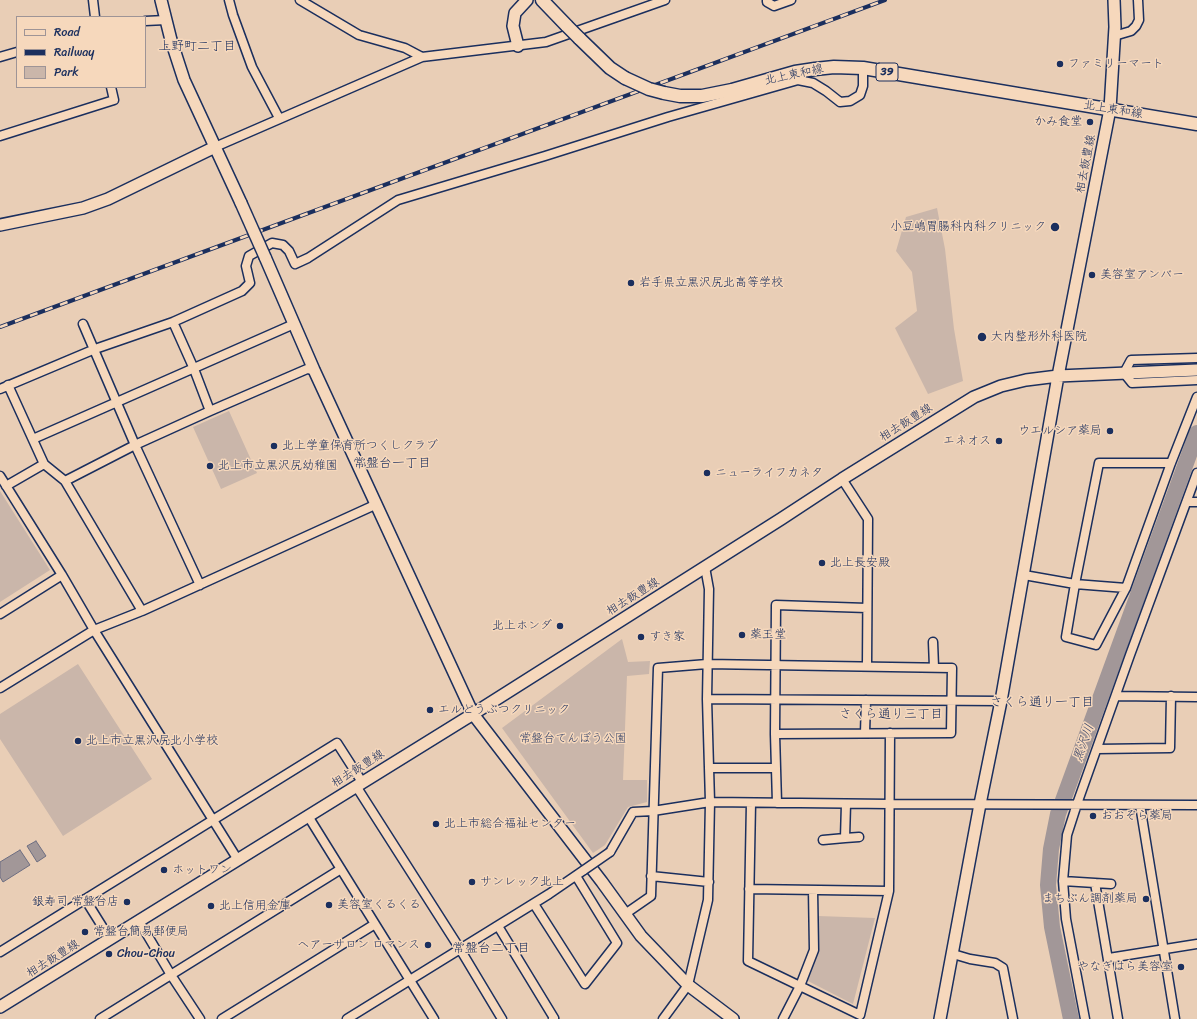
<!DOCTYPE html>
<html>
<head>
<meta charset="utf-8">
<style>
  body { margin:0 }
  #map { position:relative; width:1197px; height:1019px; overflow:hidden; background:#e9ceb6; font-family:Sriracha,sans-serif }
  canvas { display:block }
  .legend { position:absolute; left:16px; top:16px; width:130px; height:72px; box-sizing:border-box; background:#f6d8bc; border:1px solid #9e9496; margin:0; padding:5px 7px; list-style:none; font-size:12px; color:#1b2f5e }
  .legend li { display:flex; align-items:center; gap:8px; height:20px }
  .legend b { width:20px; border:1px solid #9e9496 }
</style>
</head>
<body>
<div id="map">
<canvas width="1197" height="1019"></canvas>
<ul class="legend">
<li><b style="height:5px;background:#f6d8bc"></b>Road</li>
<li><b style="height:5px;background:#1b2f5e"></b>Railway</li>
<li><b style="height:11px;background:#cab6aa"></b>Park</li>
</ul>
</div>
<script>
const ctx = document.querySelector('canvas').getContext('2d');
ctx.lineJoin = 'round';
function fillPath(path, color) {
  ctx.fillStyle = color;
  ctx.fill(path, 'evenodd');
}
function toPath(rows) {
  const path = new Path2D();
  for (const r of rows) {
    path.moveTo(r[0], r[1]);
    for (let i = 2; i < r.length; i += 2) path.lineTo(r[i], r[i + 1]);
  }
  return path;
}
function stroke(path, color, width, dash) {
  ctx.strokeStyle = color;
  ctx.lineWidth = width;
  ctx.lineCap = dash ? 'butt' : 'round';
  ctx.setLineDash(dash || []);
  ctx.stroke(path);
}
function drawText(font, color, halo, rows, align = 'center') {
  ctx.font = font + ' Sriracha,"Klee One",sans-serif';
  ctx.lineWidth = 3;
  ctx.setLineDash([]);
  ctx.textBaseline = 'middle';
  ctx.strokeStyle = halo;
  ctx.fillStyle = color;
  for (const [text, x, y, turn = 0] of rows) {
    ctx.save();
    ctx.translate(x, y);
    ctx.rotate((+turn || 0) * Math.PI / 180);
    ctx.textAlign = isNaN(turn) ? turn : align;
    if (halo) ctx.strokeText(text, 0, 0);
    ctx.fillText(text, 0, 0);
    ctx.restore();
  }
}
const green = toPath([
  [937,208,945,249,954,329,963,381,928,394,895,328,917,311,912,272,896,251,906,217],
  [229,411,257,473,221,489,193,427],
  [0,491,50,570,0,602],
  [622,639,628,662,650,661,649,674,627,676,623,780,647,780,647,802,628,807,605,845,593,853,502,728],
  [78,664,152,779,63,836,0,739,0,714],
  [818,916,875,918,853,1004,806,980,818,950]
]);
const water = toPath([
  [36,841,46,856,37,862,27,846,36,841],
  [20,850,30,865,3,882,0,877,0,862,20,850]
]);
const river = toPath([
  [1071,1019,1052,927,1048,885,1051,849,1058,814,1197,433]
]);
const street = toPath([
  [93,0,95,17],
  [229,0,233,15,252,67,279,118],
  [300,0,359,35,405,48,422,57],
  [767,0,767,2,774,6,791,0],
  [145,21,166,20],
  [1114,36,1131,31,1136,26,1139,20,1138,0],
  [0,57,17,52],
  [0,136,114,100,111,87],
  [215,147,422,57,546,42,665,0],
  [173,322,194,369,210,411],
  [83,324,135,445,200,585],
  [1197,358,1131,360,1124,373,1132,383,1197,380],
  [8,385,44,464,65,481,142,611],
  [0,389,95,349,173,322,242,291,250,283,246,266,249,256,272,243,283,245,289,251,295,264,308,258,398,200,545,156,668,117,798,80,813,83,826,91,840,102,850,101,860,95,863,86,863,68],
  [33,439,294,324],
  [1171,463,1099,463,1075,584,1066,637,1096,645,1126,588,1171,463,1197,397],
  [0,476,62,575,94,630,238,860],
  [842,479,868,519,867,665],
  [65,481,135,445,210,411,307,369,314,370],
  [6,486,44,464],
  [1187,502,1197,502],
  [1024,575,1075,584,1126,588],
  [0,614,62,575],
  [933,642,934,667],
  [0,688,94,630,142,611,377,504],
  [1116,696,1197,697],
  [707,699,1001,701],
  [865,733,866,700],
  [1097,749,1170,748,1171,696],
  [709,768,776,768],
  [356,786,460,949,502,1019],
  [751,803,748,961,860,1015,889,891,890,733],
  [777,803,775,734,776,605,867,608],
  [1140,805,1175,1019],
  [308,816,434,1019],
  [845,838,859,837],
  [823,840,845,838,846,804],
  [610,852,633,812,653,811,710,802,890,804,1197,805],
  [651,876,709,882],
  [1063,881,1111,884],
  [1095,883,1118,1019],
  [749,889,889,891],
  [85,899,110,939],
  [534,904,585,984,617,943,576,876],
  [625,914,651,896,658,668,707,664,952,668,951,733,775,734],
  [139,921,171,975,200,1019],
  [498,926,554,1018,553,1019],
  [0,952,337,743,362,782],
  [953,954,970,959,995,963,1003,968,1013,1019],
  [1109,958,1197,944],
  [100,1019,341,869],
  [222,1019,375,924],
  [347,1019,549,894,584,870],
  [663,1019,688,985,708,900,710,802,707,699,709,589,705,567],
  [783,1019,800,986,814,950,813,890],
  [1085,1019,1066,919,1063,881,1067,835,1077,804,1130,655,1197,473]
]);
const secondary = toPath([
  [161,0,171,40,184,80,241,203],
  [518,46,513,26,515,13,527,0],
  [0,225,83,208,108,199,215,147],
  [265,257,314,370,473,714,602,882,641,936,688,985,733,1019],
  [0,1007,473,714,781,519,842,479,974,397,1001,386,1026,380,1058,376,1197,370],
  [940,1019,980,804,1001,701,1058,376,1110,109,1115,27,1114,0]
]);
const primary = toPath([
  [542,0,567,26],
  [579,38,610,68,625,78],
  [664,93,680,96,702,96,732,90,795,72,815,69,834,67,863,68,1197,124]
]);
const rail = toPath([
  [0,327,885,0]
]);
const streetBridge = toPath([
  [584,870,610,852]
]);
const secondaryBridge = toPath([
  [241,203,265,257]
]);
const primaryBridge = toPath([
  [567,26,579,38],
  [625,78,649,89,664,93]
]);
const markers = [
  [1060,64,4,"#1b2f5e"],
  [1090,122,4,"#1b2f5e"],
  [1055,227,5,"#1b2f5e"],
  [1092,275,4,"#1b2f5e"],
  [631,283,4,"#1b2f5e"],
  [982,337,5,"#1b2f5e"],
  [1110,431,4,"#1b2f5e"],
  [999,441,4,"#1b2f5e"],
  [274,446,4,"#1b2f5e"],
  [210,466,4,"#1b2f5e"],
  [707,473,4,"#1b2f5e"],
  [822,563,4,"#1b2f5e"],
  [560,626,4,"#1b2f5e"],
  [742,635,4,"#1b2f5e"],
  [641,637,4,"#1b2f5e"],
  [430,710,4,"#1b2f5e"],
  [78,741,4,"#1b2f5e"],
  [1093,816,4,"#1b2f5e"],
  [436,824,4,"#1b2f5e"],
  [164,870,4,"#1b2f5e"],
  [472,882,4,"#1b2f5e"],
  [1146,899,4,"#1b2f5e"],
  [127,902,4,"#1b2f5e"],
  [329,905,4,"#1b2f5e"],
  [211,906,4,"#1b2f5e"],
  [85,932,4,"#1b2f5e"],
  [428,945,4,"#1b2f5e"],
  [109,954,4,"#1b2f5e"],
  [1181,967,4,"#1b2f5e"]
];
const shields = [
  [887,72,22]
];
const shieldNames = [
  ["39",887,72]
];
const poiNames = [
  ["ファミリーマート",1068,64],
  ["かみ食堂",1082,122,"right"],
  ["小豆嶋胃腸科内科クリニック",1046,227,"right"],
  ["美容室アンバー",1100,275],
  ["岩手県立黒沢尻北高等学校",639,283],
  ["大内整形外科医院",991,337],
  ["ウエルシア薬局",1102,431,"right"],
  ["エネオス",991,441,"right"],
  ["北上学童保育所つくしクラブ",282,446],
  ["北上市立黒沢尻幼稚園",218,466],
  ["ニューライフカネタ",715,473],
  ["北上長安殿",830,563],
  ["北上ホンダ",552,626,"right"],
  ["薬王堂",750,635],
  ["すき家",649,637],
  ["エルどうぶつクリニック",438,710],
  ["北上市立黒沢尻北小学校",86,741],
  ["おおぞら薬局",1101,816],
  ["北上市総合福祉センター",444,824],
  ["ホットワン",172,870],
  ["サンレック北上",480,882],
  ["まちぶん調剤薬局",1138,899,"right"],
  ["銀寿司 常盤台店",119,902,"right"],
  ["美容室くるくる",337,905],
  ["北上信用金庫",219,906],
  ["常盤台簡易郵便局",93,932],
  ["ヘアーサロン ロマンス",420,945,"right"],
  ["Chou-Chou",117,954],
  ["やなぎはら美容室",1173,967,"right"]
];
const streetNames = [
  ["北上東和線",794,75,-12],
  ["北上東和線",1113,110,9],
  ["相去飯豊線",1086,164,-79],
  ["相去飯豊線",906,423,-32],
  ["相去飯豊線",633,597,-32],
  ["相去飯豊線",358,769,-32],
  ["相去飯豊線",53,959,-32]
];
const parkNames = [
  ["常盤台てんぼう公園",573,739]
];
const neighbourhoodNames = [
  ["上野町二丁目",197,47],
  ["常盤台一丁目",392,464],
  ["さくら通り一丁目",1042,703],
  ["さくら通り三丁目",891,715],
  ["常盤台二丁目",491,949]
];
const waterNames = [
  ["黒沢川",1084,743,-70]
];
fillPath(green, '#cab6aa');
fillPath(water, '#a29798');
stroke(water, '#6c6d81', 1);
stroke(river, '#a29798', 16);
stroke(street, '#1b2f5e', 11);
stroke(secondary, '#1b2f5e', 14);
stroke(primary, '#1b2f5e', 15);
stroke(street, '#f6d8bc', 8);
stroke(secondary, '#f6d8bc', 11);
stroke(primary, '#f6d8bc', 12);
stroke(rail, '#1b2f5e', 4);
stroke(rail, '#f6d8bc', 2.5, [8]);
stroke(streetBridge, '#1b2f5e', 11, []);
stroke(secondaryBridge, '#1b2f5e', 14, []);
stroke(primaryBridge, '#1b2f5e', 15, []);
stroke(streetBridge, '#f6d8bc', 8);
stroke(secondaryBridge, '#f6d8bc', 11);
stroke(primaryBridge, '#f6d8bc', 12);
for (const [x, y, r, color] of markers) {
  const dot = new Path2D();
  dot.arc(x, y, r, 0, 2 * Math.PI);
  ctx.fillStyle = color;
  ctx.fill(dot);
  stroke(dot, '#f6d8bc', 1.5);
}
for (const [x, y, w] of shields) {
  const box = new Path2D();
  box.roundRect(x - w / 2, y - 9, w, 18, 3);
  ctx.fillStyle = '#f6d8bc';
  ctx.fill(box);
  stroke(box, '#1b2f5e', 1);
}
drawText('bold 11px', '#1b2f5e', null, shieldNames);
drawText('12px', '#1b2f5e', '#f6d8bc', poiNames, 'left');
drawText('12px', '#1b2f5e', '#f6d8bc', streetNames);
drawText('12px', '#354369', '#f6d8bc', parkNames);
drawText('13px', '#1b2f5e', '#f6d8bc', neighbourhoodNames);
drawText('italic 13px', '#3d496c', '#f6d8bc', waterNames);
</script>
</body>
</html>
